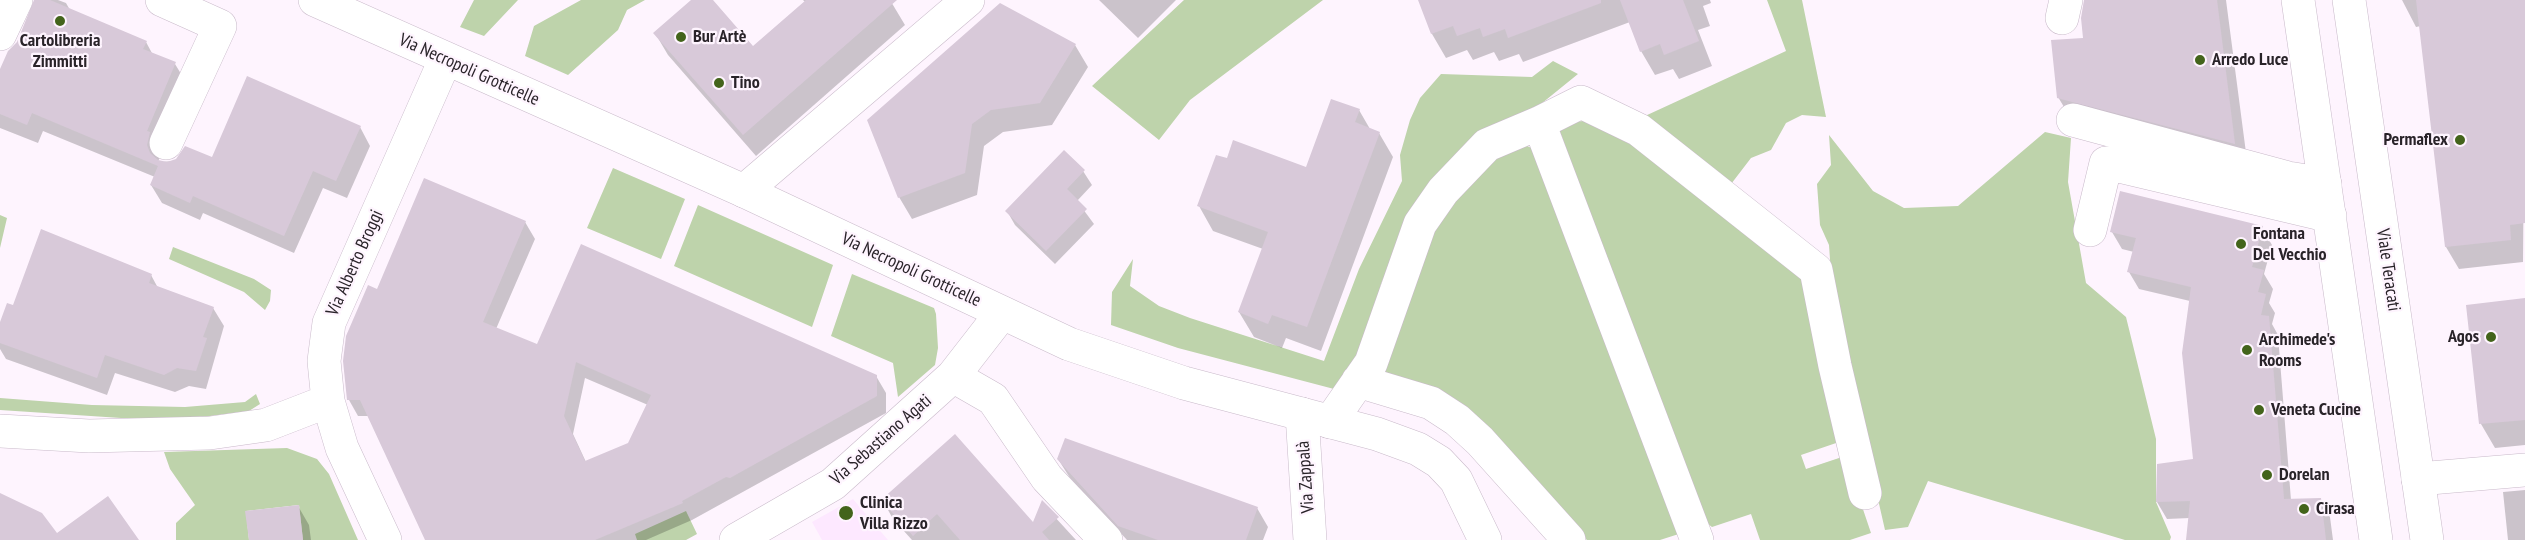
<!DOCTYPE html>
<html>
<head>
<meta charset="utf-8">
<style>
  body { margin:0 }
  canvas { display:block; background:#fef4fe }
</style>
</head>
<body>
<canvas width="2525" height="540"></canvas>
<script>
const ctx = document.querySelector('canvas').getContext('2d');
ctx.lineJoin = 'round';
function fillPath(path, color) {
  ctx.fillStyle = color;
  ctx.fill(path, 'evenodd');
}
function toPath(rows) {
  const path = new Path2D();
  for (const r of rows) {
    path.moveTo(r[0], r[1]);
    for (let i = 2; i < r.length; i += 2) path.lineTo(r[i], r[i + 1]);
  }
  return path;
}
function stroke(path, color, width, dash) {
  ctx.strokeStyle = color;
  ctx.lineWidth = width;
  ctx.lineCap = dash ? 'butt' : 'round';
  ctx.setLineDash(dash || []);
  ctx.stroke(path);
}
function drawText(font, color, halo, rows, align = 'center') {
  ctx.font = font + ' "PT Sans Narrow",sans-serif';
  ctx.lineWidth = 4.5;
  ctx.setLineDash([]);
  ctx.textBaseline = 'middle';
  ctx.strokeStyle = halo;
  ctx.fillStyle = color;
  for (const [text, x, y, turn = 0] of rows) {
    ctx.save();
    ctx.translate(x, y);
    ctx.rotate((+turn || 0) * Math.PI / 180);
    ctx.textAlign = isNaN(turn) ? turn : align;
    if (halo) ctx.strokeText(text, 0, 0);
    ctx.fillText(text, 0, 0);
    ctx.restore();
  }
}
const built = toPath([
  [853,499,888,540,822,540,812,522]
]);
const green = toPath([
  [474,0,518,0,484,36,460,27],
  [581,0,645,0,627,10,618,30,568,75,525,56,534,26],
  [1184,0,1323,0,1190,100,1159,140,1092,86],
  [1767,0,1802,0,1826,117,1802,115,1786,123,1771,150,1751,158,1728,188,1645,116,1786,51],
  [1553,61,1578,74,1415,206,1381,284,1370,329,1358,360,1334,389,1178,348,1111,325,1112,292,1133,259,1130,286,1159,306,1190,318,1324,361,1359,269,1402,181,1400,155,1410,120,1420,98,1441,74,1532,77],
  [1594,120,1635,141,1809,280,1842,441,1801,455,1806,469,1845,456,1871,533,1850,540,1760,540,1751,514,1712,527,1703,520,1559,129,1573,122],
  [2045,132,2071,138,2068,182,2086,283,2126,317,2156,439,2156,502,2171,537,2170,540,2125,540,1928,481,1908,527,1885,530,1833,302,1829,245,1820,225,1817,184,1831,165,1829,135,1873,191,1904,208,1958,206],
  [1525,145,1538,151,1685,532,1660,540,1587,540,1541,495,1380,373,1426,237,1465,182,1501,153],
  [613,168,685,199,661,259,587,228],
  [698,205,833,265,812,327,674,266],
  [0,215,7,218,0,248],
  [173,247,254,279,271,290,270,301,265,310,244,292,169,259],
  [852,274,934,308,936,314,938,348,935,365,898,397,893,363,831,336],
  [256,394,260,404,249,411,195,418,121,418,0,410,0,398,92,405,185,407,245,402],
  [287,448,317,459,329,474,358,540,303,540,299,505,246,511,249,540,176,540,176,523,195,505,170,469,164,452],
  [686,511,697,534,686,540,637,540,635,534]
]);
const shadow = toPath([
  [35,0,58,0,66,3,70,10,146,42,153,55,175,64,186,82,158,162,212,159,360,127,370,146,347,198,323,188,294,253,203,213,200,220,162,203,151,185,155,177,43,131,38,143,0,128,0,73,18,43],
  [694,0,711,0,753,48,805,2,803,0,890,0,905,25,756,156,668,55,655,33],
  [1099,0,1176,0,1138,38],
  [1430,0,1710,0,1711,3,1703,6,1710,26,1698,30,1712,66,1679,79,1673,69,1655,75,1641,51,1630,22,1523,62,1519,54,1499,61,1494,52,1473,60,1467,50,1446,58,1432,34,1421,4],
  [2085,0,2226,0,2248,168,2073,122,2058,97,2085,40],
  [2402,0,2485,0,2525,27,2523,262,2459,269,2446,247,2421,26,2416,27],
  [1075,45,1088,67,1052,125,1003,132,984,146,977,195,912,219,899,197,869,121],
  [1359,110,1370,129,1379,133,1393,157,1321,351,1286,338,1282,348,1254,337,1239,312,1263,249,1213,231,1199,206,1228,160,1307,169],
  [1083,171,1092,185,1077,201,1094,224,1055,264,1015,225,1007,211],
  [525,222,535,239,496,329,538,346,876,376,886,393,886,413,692,520,646,540,427,540,369,416,358,416,349,400,378,291],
  [585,378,648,405,629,444,586,462,573,434],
  [2262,228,2272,245,2264,274,2273,289,2269,303,2275,313,2272,324,2278,335,2291,500,2320,499,2330,517,2333,540,2187,540,2190,518,2167,519,2157,502,2195,461,2190,301,2139,289,2129,272,2134,252,2122,249,2112,232],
  [151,275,158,288,213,308,224,326,206,389,189,386,175,392,115,373,107,395,6,359,0,349,0,327,14,307],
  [2525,301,2525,445,2495,448,2481,424,2467,306],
  [1058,459,1257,508,1268,527,1263,540,1127,540,1070,478],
  [2525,490,2525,540,2508,540,2503,492],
  [883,501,1034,525,1042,503,1076,540,912,540,893,519],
  [298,506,309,525,311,540,250,540]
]);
const building = toPath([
  [34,0,50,0,147,41,143,49,176,62,147,131,150,132,147,145,150,153,158,160,167,162,176,159,185,146,212,157,247,76,361,126,336,181,313,171,284,236,193,196,190,203,150,185,158,166,32,113,27,125,0,114,0,69,8,51,17,42],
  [691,0,713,0,753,46,806,0,897,0,743,135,653,33],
  [1418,0,1601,0,1601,3,1508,38,1505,29,1483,37,1480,28,1457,36,1453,26,1431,34],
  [1620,0,1683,0,1699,41,1664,55,1660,44,1640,52],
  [2084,0,2217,0,2235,144,2057,98,2051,40,2083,38,2081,18],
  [2416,0,2525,0,2525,223,2510,225,2511,240,2445,247],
  [1000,3,1076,44,1040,103,991,110,972,124,965,173,898,198,867,120],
  [1331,99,1360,109,1355,122,1380,132,1307,327,1272,315,1268,324,1238,312,1268,232,1197,206,1216,155,1227,158,1233,140,1306,167],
  [1064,150,1085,170,1067,189,1087,209,1046,251,1005,211],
  [424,178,526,221,483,322,537,344,581,244,877,375,877,396,730,478,726,477,682,501,683,503,595,540,425,540,360,400,347,400,343,361,346,336,368,285,377,289],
  [576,362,651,395,628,443,585,461,564,416],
  [2120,191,2263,226,2252,267,2264,270,2258,292,2266,294,2261,315,2269,316,2284,499,2321,498,2326,540,2186,540,2190,501,2156,502,2157,464,2193,459,2182,353,2191,287,2127,272,2136,238,2110,232],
  [41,229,152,274,149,283,214,307,203,337,207,338,196,371,177,368,164,375,105,355,97,378,0,343,0,322,7,303,13,305],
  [2525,298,2525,420,2479,424,2466,305],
  [955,434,1033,522,1042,500,1059,517,1042,532,1049,540,960,540,937,514,913,536,881,500],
  [1065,438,1258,507,1246,540,1158,540,1118,526,1057,459],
  [0,493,42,513,57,533,108,496,139,540,0,540],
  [299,505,303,540,249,540,245,511]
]);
const minor = toPath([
  [162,0,220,26,166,143],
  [2062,18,2066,0],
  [0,34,16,0],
  [2073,120,2288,178,2325,184],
  [1539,123,1697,540],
  [744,191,968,0],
  [2090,230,2106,163,2330,216],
  [953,376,993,399,1047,478,1106,540],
  [1358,381,1431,403,1457,420,1480,441,1569,540],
  [1302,414,1310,540],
  [1330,422,1371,363,1420,224,1443,191,1487,145,1539,123,1581,102,1639,130,1816,270,1835,366,1865,493],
  [0,431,89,436,210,433,266,425,328,401],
  [2418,479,2525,470],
  [385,540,342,448,328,401,324,361,329,323,445,60],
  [736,540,833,484,953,376,1002,313]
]);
const major = toPath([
  [315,0,744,191,1069,344,1184,383,1377,434,1418,449,1439,462,1456,480,1485,540],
  [2298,0,2376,540],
  [2349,0,2427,540]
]);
const markers = [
  [60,21,6,"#43641b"],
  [681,37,6,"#43641b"],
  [2200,60,6,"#43641b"],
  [719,83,6,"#43641b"],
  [2460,140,6,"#43641b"],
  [2241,244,6,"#43641b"],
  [2491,337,6,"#43641b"],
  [2247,350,6,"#43641b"],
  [2259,410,6,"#43641b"],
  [2267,475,6,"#43641b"],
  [2304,509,6,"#43641b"],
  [846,513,8,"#43641b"]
];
const poiNames = [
  ["Bur Artè",693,37],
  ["Cartolibreria",60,41,"center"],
  ["Zimmitti",60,62,"center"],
  ["Arredo Luce",2212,60],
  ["Tino",731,83],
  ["Permaflex",2448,140,"right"],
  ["Fontana",2253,234],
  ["Del Vecchio",2253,255],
  ["Agos",2479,337,"right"],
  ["Archimede's",2259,340],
  ["Rooms",2259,361],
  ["Veneta Cucine",2271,410],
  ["Dorelan",2279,475],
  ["Clinica",860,503],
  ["Villa Rizzo",860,524],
  ["Cirasa",2316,509]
];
const streetNames = [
  ["Via Necropoli Grotticelle",469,70,24],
  ["Via Alberto Broggi",355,263,-66],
  ["Via Necropoli Grotticelle",911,270,25],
  ["Viale Teracati",2388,270,82],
  ["Via Sebastiano Agati",881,440,-41],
  ["Via Zappalà",1306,477,-94]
];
fillPath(built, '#fde8ff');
fillPath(green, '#bed3ab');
fillPath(shadow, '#0003');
fillPath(building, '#d8c9d9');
stroke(minor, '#c9baca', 34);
stroke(major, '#c9baca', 34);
stroke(minor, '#fff', 33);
stroke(major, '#fff', 33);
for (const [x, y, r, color] of markers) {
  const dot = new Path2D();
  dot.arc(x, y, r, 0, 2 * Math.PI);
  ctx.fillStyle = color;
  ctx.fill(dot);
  stroke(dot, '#fef4fe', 2);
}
drawText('bold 18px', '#292329', '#fef4fe', poiNames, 'left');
drawText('18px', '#292329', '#fef4fe', streetNames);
</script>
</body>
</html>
